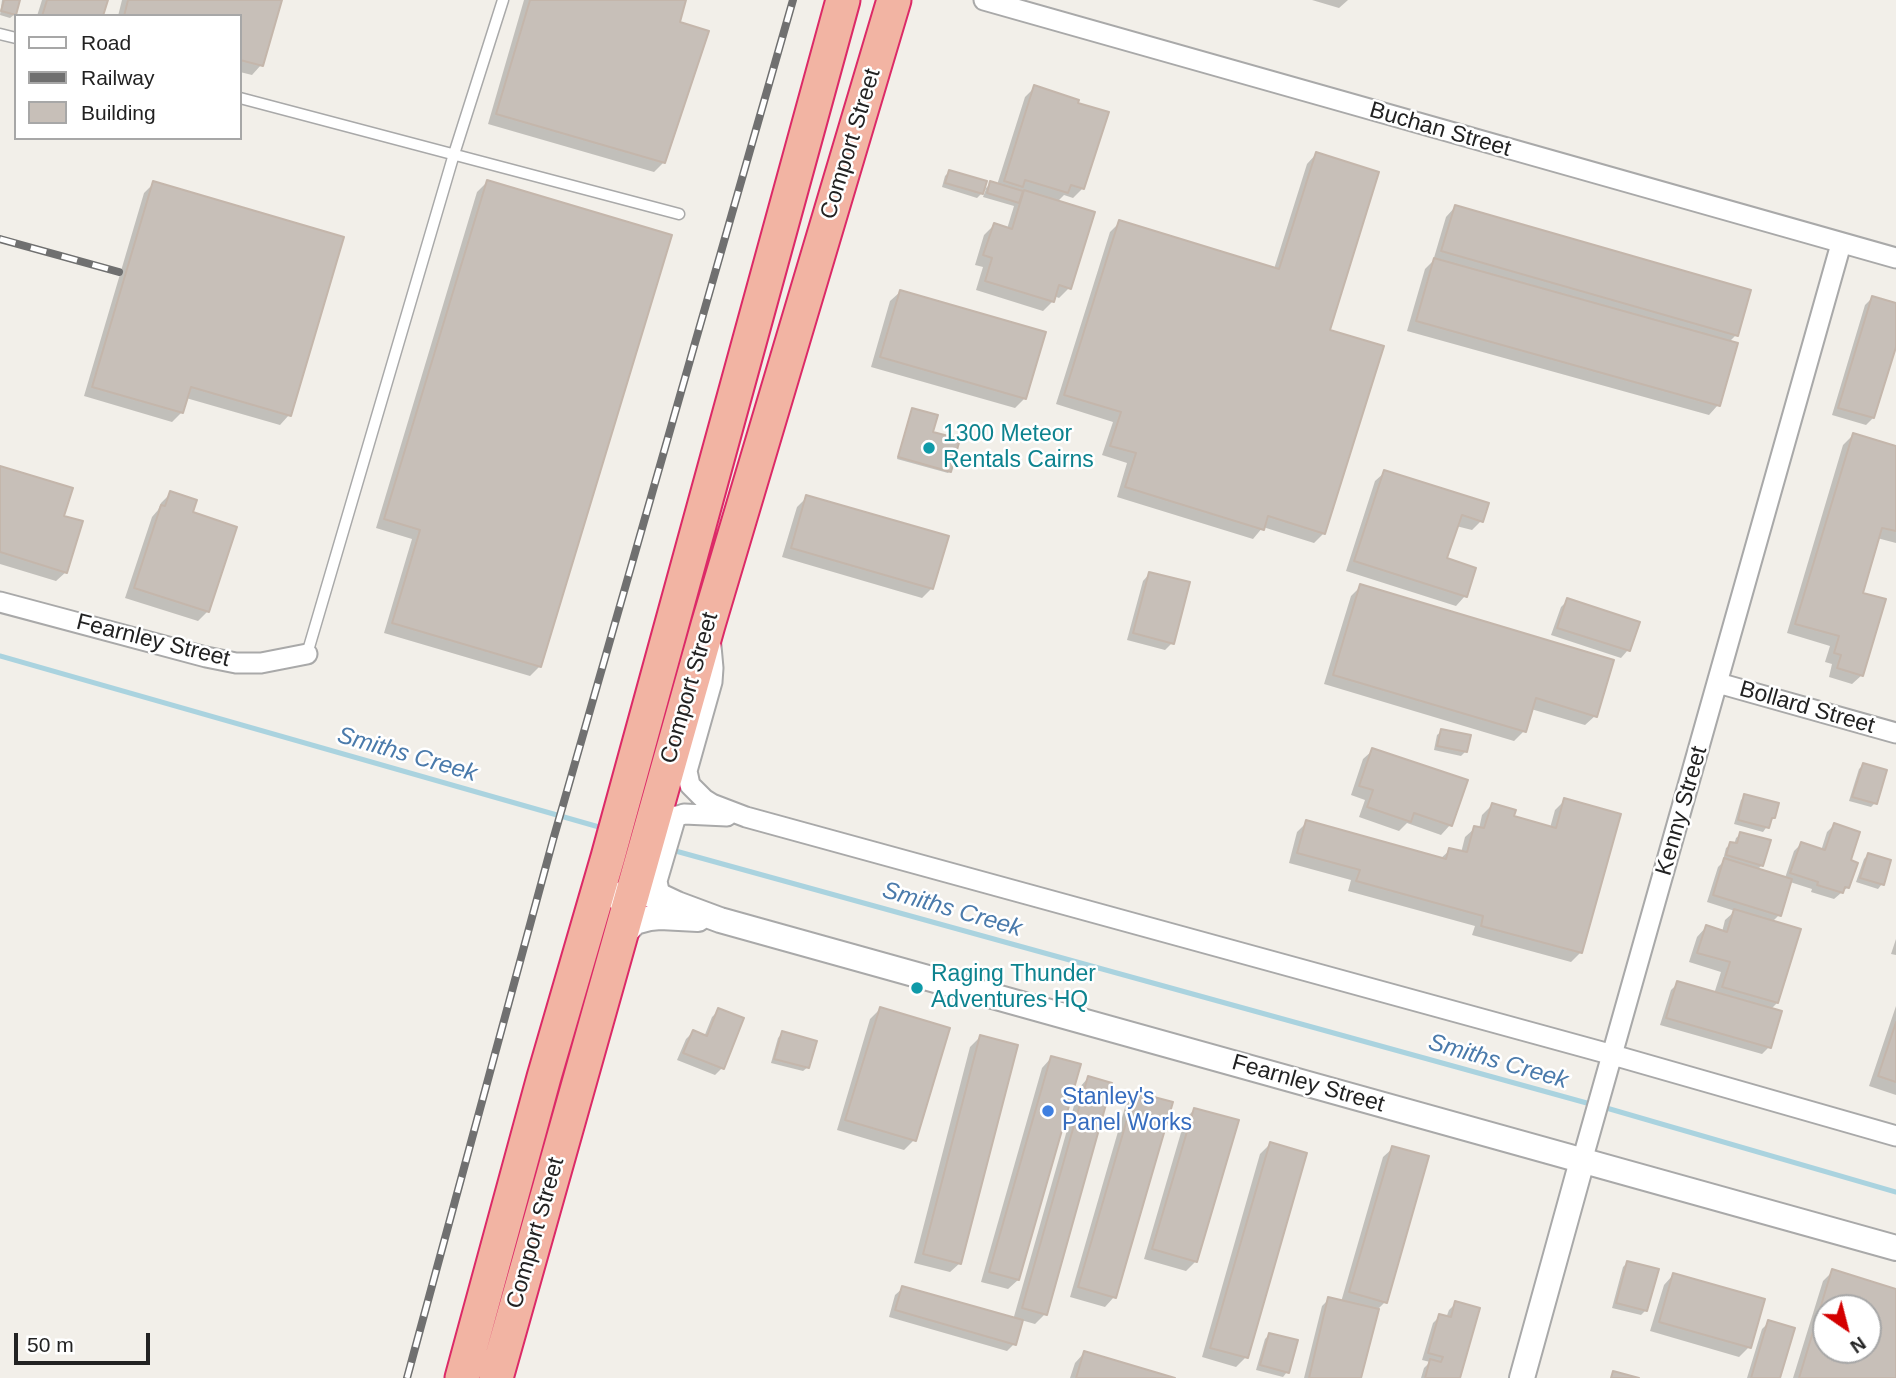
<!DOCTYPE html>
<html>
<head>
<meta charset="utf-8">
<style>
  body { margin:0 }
  #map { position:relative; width:1896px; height:1378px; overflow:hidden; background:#f2efe9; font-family:Arial,sans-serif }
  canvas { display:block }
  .legend { position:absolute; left:14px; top:14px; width:228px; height:126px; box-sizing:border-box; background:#fff; border:2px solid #a7a7a7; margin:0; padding:9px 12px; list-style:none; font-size:21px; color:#222 }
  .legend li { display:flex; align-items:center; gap:14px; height:35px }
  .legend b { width:35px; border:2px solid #a7a7a7 }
  .north { position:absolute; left:1812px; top:1294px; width:70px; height:70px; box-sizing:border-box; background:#fff; border:2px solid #a7a7a7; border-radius:50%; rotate:145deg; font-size:19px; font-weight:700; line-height:28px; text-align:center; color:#222 }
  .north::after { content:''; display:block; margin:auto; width:24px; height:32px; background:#d40000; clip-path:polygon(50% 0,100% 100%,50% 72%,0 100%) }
  .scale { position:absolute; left:14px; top:1333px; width:136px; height:32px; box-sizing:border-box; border:4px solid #222; border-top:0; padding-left:9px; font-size:21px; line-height:24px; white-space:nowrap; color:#222; -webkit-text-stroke:5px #fff; paint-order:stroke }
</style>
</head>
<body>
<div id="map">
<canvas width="1896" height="1378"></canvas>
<ul class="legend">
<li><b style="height:9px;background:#fff"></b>Road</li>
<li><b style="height:9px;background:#707070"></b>Railway</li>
<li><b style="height:19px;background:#c7bfb8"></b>Building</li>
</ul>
<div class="north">N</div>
<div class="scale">50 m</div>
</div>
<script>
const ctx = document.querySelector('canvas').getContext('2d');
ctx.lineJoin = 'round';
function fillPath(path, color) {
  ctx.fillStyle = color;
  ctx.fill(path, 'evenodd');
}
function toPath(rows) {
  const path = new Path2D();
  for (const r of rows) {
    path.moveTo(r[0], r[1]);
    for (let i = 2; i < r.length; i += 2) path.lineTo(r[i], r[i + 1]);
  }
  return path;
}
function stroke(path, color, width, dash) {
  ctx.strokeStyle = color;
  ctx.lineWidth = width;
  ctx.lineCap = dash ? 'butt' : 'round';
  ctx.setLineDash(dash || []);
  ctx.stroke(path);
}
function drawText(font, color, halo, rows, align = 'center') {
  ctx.font = font + ' Arial,sans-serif';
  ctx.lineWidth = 5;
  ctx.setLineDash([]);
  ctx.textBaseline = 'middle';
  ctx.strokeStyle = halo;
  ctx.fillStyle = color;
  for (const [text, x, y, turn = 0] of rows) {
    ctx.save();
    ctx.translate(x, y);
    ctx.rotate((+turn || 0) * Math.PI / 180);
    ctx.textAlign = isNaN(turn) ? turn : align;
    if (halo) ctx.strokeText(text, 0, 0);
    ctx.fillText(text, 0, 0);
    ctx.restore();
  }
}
const shadow = toPath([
  [2,0,19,0,15,14,10,18,0,15],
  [42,0,106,0,101,16,37,16],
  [122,0,280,0,261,65,252,75,240,72,240,16,118,16],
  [524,0,684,0,678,23,664,162,654,172,488,124],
  [1312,0,1348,0,1339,8],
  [1035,87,1083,188,1073,198,1064,195,1057,202,1069,288,1059,298,1054,296,1053,301,1043,311,976,290,983,267,975,265,984,235,994,225,1007,229,1014,206,983,197,986,189,977,198,942,187,945,176,949,172,982,192,991,183,997,185,1025,97],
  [1316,154,1328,331,1324,533,1314,543,1263,527,1253,539,1117,497,1127,463,1102,455,1113,422,1056,404,1110,232,1120,222,1274,269,1307,164],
  [487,182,540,666,530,676,384,633,412,539,376,528,477,192],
  [154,183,289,415,280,425,186,398,182,412,172,422,84,396,144,193],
  [1455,207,1736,335,1729,342,1718,405,1709,415,1407,331,1425,269,1433,261,1446,217],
  [900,292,1025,398,1015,408,871,367,890,301],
  [1872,298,1896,305,1896,341,1873,418,1866,425,1832,415,1865,305],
  [912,410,931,433,950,471,948,473,897,459],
  [1853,435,1896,448,1896,543,1877,538,1861,594,1862,675,1852,684,1829,677,1832,664,1825,662,1830,646,1787,633,1843,445],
  [0,468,62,517,66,572,56,581,0,564],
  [1385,472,1481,521,1472,530,1456,526,1445,559,1465,596,1456,606,1346,571,1375,481],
  [171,493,190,513,208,611,198,621,125,598,152,517,158,510,161,503],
  [807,497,932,588,922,598,782,557,797,507],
  [1150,573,1172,643,1165,650,1127,640,1143,581],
  [1361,586,1595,716,1585,725,1531,709,1524,731,1514,741,1324,684,1351,596],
  [1568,600,1628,650,1621,658,1551,635,1561,607],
  [1442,731,1468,737,1465,752,1461,756,1434,750,1437,735],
  [1373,750,1450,825,1441,835,1407,823,1399,831,1359,817,1365,800,1351,795,1363,759],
  [1863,765,1875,803,1871,807,1849,801,1859,769],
  [1745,796,1774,817,1763,832,1734,824,1741,800],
  [1565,800,1581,952,1571,962,1472,935,1475,926,1348,891,1351,880,1289,863,1297,832,1307,822,1440,859,1450,850,1461,853,1465,837,1475,828,1479,829,1482,815,1492,805,1512,817,1550,828,1555,810],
  [1834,825,1848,861,1848,887,1834,899,1811,892,1812,889,1790,882,1779,915,1772,922,1777,1003,1770,1010,1769,1047,1762,1054,1660,1025,1671,990,1678,983,1714,994,1721,972,1689,962,1697,937,1706,927,1722,932,1725,920,1735,911,1707,902,1718,867,1725,860,1723,860,1726,848,1731,844,1734,845,1736,838,1741,834,1762,865,1757,870,1785,878,1794,851,1801,844,1821,851,1827,832],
  [1868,855,1889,861,1882,884,1878,889,1856,882,1864,859],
  [1896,939,1896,955,1891,954],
  [1896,1006,1896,1095,1869,1086],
  [880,1009,914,1140,904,1150,837,1130,870,1019],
  [719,1010,722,1068,715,1075,677,1060,686,1039,693,1032,704,1037,712,1017],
  [782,1033,808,1067,803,1071,771,1063,778,1038],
  [980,1037,960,1263,950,1272,914,1263,970,1047],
  [1051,1058,1018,1280,1008,1289,981,1282,1042,1068],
  [1088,1078,1045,1314,1035,1324,1021,1320,1014,1344,1007,1351,889,1317,895,1295,903,1288,1013,1320,1079,1088],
  [1136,1094,1114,1297,1105,1307,1070,1297,1126,1104],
  [1195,1109,1196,1261,1186,1271,1144,1259,1185,1119],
  [1270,1144,1246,1357,1236,1367,1202,1357,1260,1154],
  [1393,1148,1385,1302,1376,1311,1360,1378,1304,1378,1322,1306,1329,1299,1341,1302,1383,1157],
  [1628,1262,1645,1311,1641,1315,1612,1308,1623,1267],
  [1833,1271,1896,1291,1896,1378,1793,1378,1823,1281],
  [1826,1308,1868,1308,1868,1350,1826,1350],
  [1673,1275,1749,1347,1739,1357,1650,1331,1664,1285],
  [1456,1303,1458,1378,1421,1378,1424,1368,1430,1362,1422,1360,1433,1323,1440,1316,1446,1318,1449,1310],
  [1769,1322,1778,1378,1747,1378,1762,1329],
  [1269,1335,1287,1372,1283,1377,1256,1370,1265,1339],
  [1084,1353,1169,1378,1070,1378,1075,1363]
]);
const stream = toPath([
  [0,656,606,829],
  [672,850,1594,1105],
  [1603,1107,1896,1192]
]);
const building = toPath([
  [4,0,20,0,16,15,1,11,4,0],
  [47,0,108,0,103,16,42,16,47,0],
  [128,0,282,0,263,66,240,60,240,16,124,16,128,0],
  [530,0,686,0,680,22,709,31,665,163,496,114,530,0],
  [1034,85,1079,100,1078,103,1109,112,1084,189,1071,185,1068,193,1025,180,1023,187,1004,181,1034,85],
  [1316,152,1379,172,1330,330,1384,346,1325,534,1268,516,1264,530,1125,487,1136,453,1110,446,1121,412,1064,395,1119,220,1279,269,1316,152],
  [949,170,987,181,983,194,945,183,949,170],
  [487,180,672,235,541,667,392,623,420,530,384,519,487,180],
  [153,181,344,237,291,416,191,387,183,413,92,387,153,181],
  [990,181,1023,191,1019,203,987,193,990,181],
  [1024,190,1095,212,1071,289,1059,285,1054,302,985,281,992,258,983,255,994,223,1012,229,1024,190],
  [1455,205,1751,290,1738,336,1441,251,1455,205],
  [1434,258,1738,343,1720,406,1416,321,1434,258],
  [900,290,1046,332,1026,399,880,357,900,290],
  [1872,296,1896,303,1896,347,1874,418,1838,408,1872,296],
  [912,408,938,415,933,432,960,439,951,472,898,457,912,408],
  [1853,433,1896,446,1896,531,1882,528,1863,593,1886,599,1863,676,1837,668,1841,655,1834,653,1839,636,1795,624,1853,433],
  [0,466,73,488,64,516,83,521,67,573,0,552,0,466],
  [1384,470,1489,503,1483,522,1462,515,1447,558,1476,568,1467,597,1354,561,1384,470],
  [170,491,197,500,193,512,237,527,209,612,134,588,161,505,165,506,170,491],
  [806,495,949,536,933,589,791,548,806,495],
  [1149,572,1190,582,1174,644,1133,633,1149,572],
  [1360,584,1614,660,1597,717,1536,698,1526,732,1333,675,1360,584],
  [1567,598,1640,622,1630,651,1557,628,1567,598],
  [1441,729,1471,735,1467,752,1437,746,1441,729],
  [1372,748,1468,780,1452,826,1414,813,1411,822,1367,807,1373,790,1359,786,1372,748],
  [1863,763,1887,770,1877,804,1852,797,1863,763],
  [1744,794,1779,803,1775,818,1772,818,1769,828,1738,820,1744,794],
  [1564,798,1621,814,1582,953,1481,926,1483,916,1356,881,1360,870,1297,853,1306,820,1446,859,1449,848,1467,852,1474,826,1484,828,1492,803,1516,810,1514,816,1556,828,1564,798],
  [1834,823,1860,832,1851,860,1858,863,1849,888,1845,887,1843,893,1817,885,1818,882,1790,873,1801,842,1825,850,1834,823],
  [1740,832,1771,840,1763,866,1726,855,1730,842,1737,843,1740,832],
  [1868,853,1891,860,1884,885,1860,878,1868,853],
  [1724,858,1792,879,1781,916,1713,895,1724,858],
  [1734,909,1801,929,1778,1003,1722,987,1730,962,1697,953,1706,925,1727,932,1734,909],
  [1677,981,1782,1011,1771,1048,1666,1018,1677,981],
  [880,1007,950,1028,916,1141,845,1120,880,1007],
  [718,1008,744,1018,724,1069,683,1053,693,1030,707,1036,718,1008],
  [1896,1022,1896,1082,1878,1076,1896,1022],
  [782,1031,817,1041,809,1068,774,1059,782,1031],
  [980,1035,1018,1045,961,1264,923,1254,980,1035],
  [1051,1056,1081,1064,1019,1280,989,1272,1051,1056],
  [1088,1076,1112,1083,1047,1315,1022,1308,1088,1076],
  [1135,1092,1173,1102,1116,1298,1078,1287,1135,1092],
  [1194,1108,1239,1120,1197,1262,1152,1249,1194,1108],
  [1270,1142,1307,1153,1248,1358,1210,1348,1270,1142],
  [1392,1146,1429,1156,1387,1303,1349,1292,1392,1146],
  [1627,1261,1659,1269,1647,1311,1616,1303,1627,1261],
  [1832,1269,1896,1289,1896,1378,1799,1378,1832,1269],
  [1826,1308,1868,1308,1868,1350,1826,1350,1826,1308],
  [1673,1273,1765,1299,1751,1348,1659,1322,1673,1273],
  [902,1286,1023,1320,1016,1345,895,1310,902,1286],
  [1328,1297,1379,1309,1361,1378,1309,1378,1328,1297],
  [1455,1301,1480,1308,1460,1378,1425,1378,1430,1359,1441,1362,1443,1357,1428,1353,1439,1314,1451,1317,1455,1301],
  [1768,1320,1795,1328,1780,1378,1751,1378,1768,1320],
  [1269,1333,1298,1340,1289,1373,1260,1365,1269,1333],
  [1084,1351,1175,1378,1076,1378,1084,1351],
  [1613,1371,1639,1378,1611,1378,1613,1371]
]);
const service = toPath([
  [0,34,16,38],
  [240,98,679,214],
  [307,654,454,154,503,0]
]);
const minor = toPath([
  [984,0,1896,258],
  [0,602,206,657,236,663,261,663,307,654],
  [711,646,713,668,712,682,687,771,690,785,704,799,712,804,746,817,1613,1055,1896,1136],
  [1718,683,1896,733],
  [650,832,670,819,684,814,727,816],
  [660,896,657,881,676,816],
  [1582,1161,1841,244]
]);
const tertiary = toPath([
  [617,897,622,894,633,892,660,896,677,904,720,920,1896,1248],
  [619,939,635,922,650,918,660,917,698,919],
  [1522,1378,1582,1161]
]);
const trunk = toPath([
  [462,1378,544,1077,608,857,843,0],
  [496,1378,708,625,894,0]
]);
const rail = toPath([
  [0,239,119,272],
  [407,1378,553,840,793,0]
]);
const markers = [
  [929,448,7,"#0f9aa8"],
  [917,988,7,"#0f9aa8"],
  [1048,1111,7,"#3f7fe0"]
];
const streetNames = [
  ["Buchan Street",1440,130,16],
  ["Comport Street",851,144,-73],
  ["Fearnley Street",153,641,14],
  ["Comport Street",690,688,-74],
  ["Bollard Street",1807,708,16],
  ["Kenny Street",1682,811,-74],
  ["Fearnley Street",1308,1084,16],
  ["Comport Street",536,1233,-74]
];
const cultureNames = [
  ["1300 Meteor",943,435],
  ["Rentals Cairns",943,461],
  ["Raging Thunder",931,975],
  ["Adventures HQ",931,1001]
];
const shopNames = [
  ["Stanley's",1062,1098],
  ["Panel Works",1062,1124]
];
const waterNames = [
  ["Smiths Creek",407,755,16],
  ["Smiths Creek",952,910,16],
  ["Smiths Creek",1498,1062,16]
];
fillPath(shadow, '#0003');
stroke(stream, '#aad3df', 5);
fillPath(building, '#c7bfb8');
stroke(building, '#c4b6ab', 2);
stroke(service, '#a9a9a9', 13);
stroke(minor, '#a9a9a9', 23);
stroke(tertiary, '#a9a9a9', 28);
stroke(trunk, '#dc2a67', 37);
stroke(service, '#fff', 10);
stroke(minor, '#fff', 19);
stroke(tertiary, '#fff', 24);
stroke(trunk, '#f2b4a3', 33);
stroke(rail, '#707070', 8);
stroke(rail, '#fff', 5, [16]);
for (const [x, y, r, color] of markers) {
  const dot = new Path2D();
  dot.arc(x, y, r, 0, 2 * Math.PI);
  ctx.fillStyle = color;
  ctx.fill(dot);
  stroke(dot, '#fff', 2.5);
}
drawText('23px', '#222', '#fff', streetNames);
drawText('23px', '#0d838f', '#fff', cultureNames, 'left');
drawText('23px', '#366cbe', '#fff', shopNames, 'left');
drawText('italic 24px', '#4a7aab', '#fff', waterNames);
</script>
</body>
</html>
